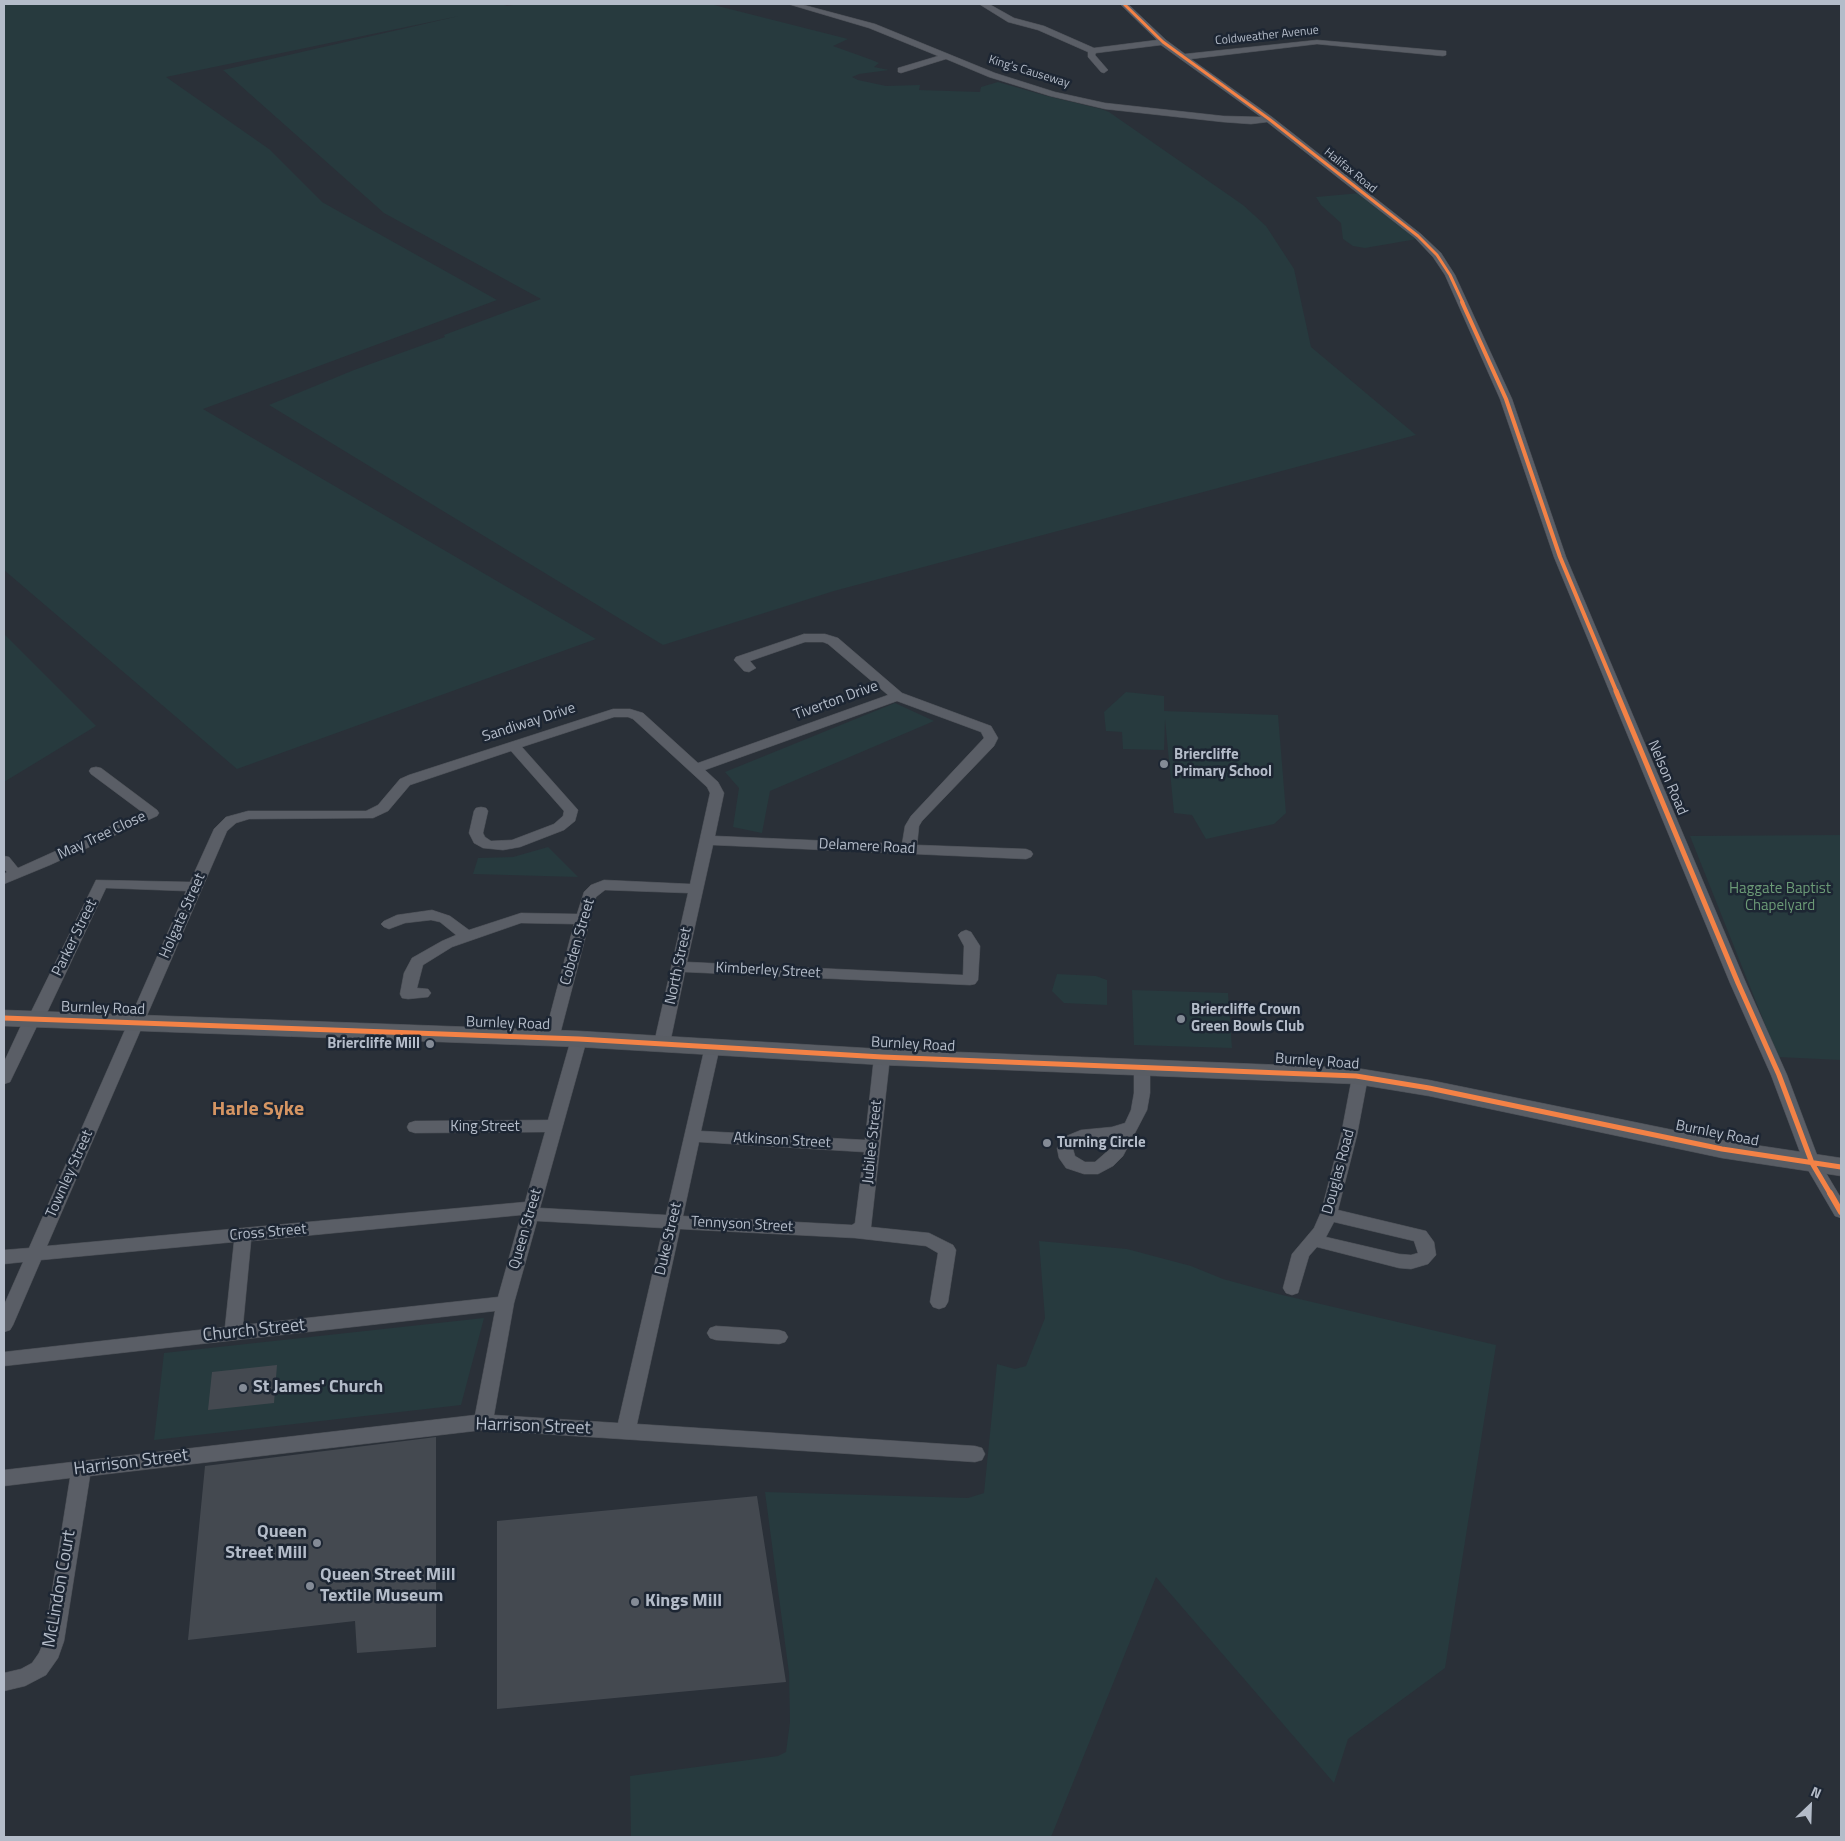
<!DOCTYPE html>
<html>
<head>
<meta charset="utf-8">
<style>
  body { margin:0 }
  #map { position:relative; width:1845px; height:1841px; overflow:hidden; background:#2a3038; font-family:"Titillium Web",sans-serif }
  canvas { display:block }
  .frame { position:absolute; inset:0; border:5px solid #b4bcc9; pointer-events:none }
  .north { position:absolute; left:1785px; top:1781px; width:50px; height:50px; -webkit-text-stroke:4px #1d2633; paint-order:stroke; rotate:24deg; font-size:14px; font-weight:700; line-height:20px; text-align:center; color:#b4bcc9 }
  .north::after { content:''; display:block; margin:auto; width:18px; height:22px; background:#b4bcc9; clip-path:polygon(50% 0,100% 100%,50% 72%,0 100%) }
</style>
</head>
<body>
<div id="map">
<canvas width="1845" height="1841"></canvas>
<div class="frame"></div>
<div class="north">N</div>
</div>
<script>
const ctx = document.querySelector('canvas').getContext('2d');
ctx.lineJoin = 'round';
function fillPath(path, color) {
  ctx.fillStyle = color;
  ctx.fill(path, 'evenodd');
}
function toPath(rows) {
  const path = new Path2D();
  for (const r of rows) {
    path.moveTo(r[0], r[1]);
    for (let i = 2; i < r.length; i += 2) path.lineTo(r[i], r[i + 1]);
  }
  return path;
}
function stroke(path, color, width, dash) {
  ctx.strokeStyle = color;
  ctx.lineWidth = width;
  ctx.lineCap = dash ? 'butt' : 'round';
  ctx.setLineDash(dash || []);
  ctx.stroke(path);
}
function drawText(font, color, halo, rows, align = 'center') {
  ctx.font = font + ' "Titillium Web",sans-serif';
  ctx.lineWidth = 5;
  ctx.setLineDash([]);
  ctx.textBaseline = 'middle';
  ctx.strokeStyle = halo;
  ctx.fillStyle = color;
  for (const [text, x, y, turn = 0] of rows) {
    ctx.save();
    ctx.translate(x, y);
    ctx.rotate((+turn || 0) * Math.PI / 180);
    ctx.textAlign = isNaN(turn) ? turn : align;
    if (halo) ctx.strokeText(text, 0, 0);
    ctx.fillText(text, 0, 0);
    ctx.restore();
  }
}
const green = toPath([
  [4,4,501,4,507,6,519,4,710,4,848,39,833,46,872,60,879,63,874,67,889,70,859,74,852,77,858,80,886,86,920,85,919,90,980,92,981,87,998,82,1047,96,1101,109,1109,112,1243,205,1266,226,1294,269,1311,347,1416,435,834,591,663,645,269,405,354,370,445,337,444,335,541,299,384,213,223,70,459,16,166,77,269,149,322,202,497,300,203,409,596,639,237,769,4,570],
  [1361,193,1417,239,1365,248,1353,246,1343,239,1341,223,1321,205,1316,197],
  [4,634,96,726,4,782],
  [1126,692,1164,696,1164,711,1278,715,1286,813,1274,824,1206,839,1192,815,1174,813,1165,719,1164,750,1123,749,1122,732,1106,731,1104,712],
  [895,703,934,721,770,791,762,833,733,827,739,788,725,772],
  [1841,835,1841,1060,1778,1057,1690,836],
  [548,847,578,877,473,874,478,858,513,857],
  [1057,974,1096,976,1107,980,1107,1005,1064,1003,1052,991],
  [1132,990,1228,993,1232,1048,1134,1045],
  [1039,1241,1127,1249,1191,1266,1223,1279,1278,1294,1496,1345,1445,1668,1348,1739,1334,1783,1156,1577,1051,1837,631,1837,630,1776,778,1756,786,1752,790,1722,789,1673,765,1492,968,1498,984,1493,997,1364,1015,1369,1026,1366,1045,1318],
  [484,1318,461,1405,154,1440,164,1353]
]);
const building = toPath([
  [277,1365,274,1403,208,1410,212,1372],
  [436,1437,436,1647,357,1653,355,1621,188,1640,205,1466],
  [757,1496,786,1682,497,1709,497,1521]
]);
const street = toPath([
  [788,4,800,4,875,24,995,73,1055,92,1105,103,1223,116,1261,117,1161,45,1096,53,1095,55,1108,70,1104,73,1101,72,1088,57,1088,52,1038,30,1008,22,979,4,989,4,1014,18,1044,26,1094,48,1157,40,1120,4,1128,4,1166,40,1185,54,1317,40,1446,51,1446,55,1443,56,1317,44,1191,59,1272,117,1421,234,1441,253,1455,275,1512,399,1566,557,1746,983,1787,1075,1820,1163,1841,1198,1841,1218,1835,1216,1804,1163,1771,1075,1730,983,1554,557,1500,399,1445,275,1433,257,1415,238,1267,122,1251,124,1223,122,1105,109,1050,96,989,77,946,59,901,73,898,72,898,68,938,56,869,28,788,4],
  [804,634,825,634,838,638,902,693,991,726,998,738,994,746,922,821,919,826,917,845,1026,849,1031,851,1033,854,1031,857,1026,859,713,845,687,962,963,975,964,946,958,935,961,932,966,930,971,932,980,946,978,980,975,984,970,985,685,972,670,1043,668,1047,662,1048,656,1047,654,1043,688,893,605,890,596,897,558,1042,552,1043,546,1042,544,1038,574,924,521,923,452,947,423,965,417,988,428,989,431,993,428,997,408,999,402,998,400,994,404,973,412,958,442,941,456,935,440,922,431,920,405,923,389,929,384,927,381,924,384,921,397,915,432,910,450,916,469,930,521,913,577,914,584,892,591,885,604,880,690,884,710,793,707,787,633,719,628,717,614,717,522,747,578,810,575,821,564,830,520,847,503,850,483,848,474,843,469,833,474,811,476,808,481,807,486,808,488,811,483,833,485,837,491,841,512,840,554,824,563,816,564,811,511,751,410,785,388,811,373,818,249,819,236,823,227,831,47,1246,525,1202,545,1132,415,1133,409,1131,407,1127,409,1123,415,1121,548,1120,571,1039,573,1035,579,1034,585,1035,587,1039,540,1208,666,1215,706,1042,712,1041,718,1042,720,1046,701,1131,865,1140,874,1057,876,1053,882,1051,888,1053,890,1057,871,1227,929,1233,953,1245,956,1250,948,1302,945,1307,939,1309,933,1307,930,1302,938,1253,926,1246,855,1238,680,1229,637,1424,975,1446,982,1448,985,1454,982,1460,975,1462,483,1430,90,1476,64,1641,58,1658,46,1675,25,1686,4,1691,4,1673,21,1669,32,1663,39,1653,44,1641,70,1478,4,1486,4,1470,475,1415,495,1311,4,1366,4,1352,225,1327,234,1242,41,1260,13,1325,10,1330,4,1332,4,1305,23,1262,4,1264,4,1250,29,1248,186,891,106,888,44,1019,42,1023,38,1024,10,1082,4,1084,4,1062,24,1019,26,1015,30,1014,96,880,190,882,214,829,226,817,248,811,366,811,378,805,400,779,409,775,613,709,630,709,643,713,698,763,888,695,828,644,823,642,805,642,750,661,756,668,749,672,744,671,734,660,736,657,804,634],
  [897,701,981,732,984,738,911,816,905,826,902,844,715,836,724,793,718,782,705,770,897,701],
  [699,1142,864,1152,855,1223,852,1225,683,1216,699,1142],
  [521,1215,498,1297,243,1325,251,1241,521,1215],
  [537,1221,663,1228,618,1423,494,1415,514,1303,537,1221],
  [96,767,101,768,157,810,159,813,157,816,50,865,4,884,4,874,7,872,4,869,4,856,9,857,18,868,142,812,91,774,89,771,91,768,96,767],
  [1142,1061,1148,1063,1150,1067,1150,1093,1147,1110,1123,1156,1113,1166,1098,1174,1084,1174,1066,1168,1059,1158,1057,1148,1064,1137,1081,1130,1112,1127,1125,1123,1131,1110,1134,1093,1134,1067,1136,1063,1142,1061],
  [1117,1138,1111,1148,1095,1162,1085,1162,1075,1156,1073,1149,1084,1142,1117,1138],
  [1360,1071,1366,1073,1368,1077,1357,1135,1338,1210,1426,1231,1434,1242,1436,1255,1428,1264,1411,1269,1399,1268,1317,1247,1309,1256,1298,1293,1292,1295,1286,1293,1283,1288,1292,1254,1314,1228,1321,1212,1341,1135,1352,1077,1354,1073,1360,1071],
  [1334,1222,1414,1241,1418,1253,1411,1255,1399,1254,1326,1237,1334,1222],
  [716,1326,779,1330,785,1332,788,1337,785,1342,779,1344,716,1340,710,1338,707,1333,710,1328,716,1326]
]);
const secondary = toPath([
  [4,1010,579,1031,882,1049,1356,1068,1429,1080,1722,1140,1841,1158,1841,1176,1722,1158,1429,1096,1356,1084,882,1065,579,1047,4,1026,4,1010]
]);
const cyclewayFar3 = toPath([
  [1124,4,1163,42,1269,119,1418,236,1437,255,1450,275,1463,303]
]);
const cyclewayFar2 = toPath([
  [1462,302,1506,399,1560,557,1617,693]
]);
const cyclewayFar1 = toPath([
  [1616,691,1738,983,1779,1075,1812,1163,1831,1195],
  [4,1018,579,1039,882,1057,1356,1076,1429,1088,1722,1149,1841,1167]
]);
const cycleway = toPath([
  [1830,1193,1841,1212]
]);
const markers = [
  [1164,764,5,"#848b96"],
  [1181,1019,5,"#848b96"],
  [430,1044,5,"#848b96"],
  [1047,1143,5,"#848b96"],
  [243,1388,5,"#848b96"],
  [317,1543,5,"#848b96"],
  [310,1586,5,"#848b96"],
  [635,1602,5,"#848b96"]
];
const farStreetnames = [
  ["Coldweather Avenue",1267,36,-6],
  ["King's Causeway",1029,72,17],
  ["Halifax Road",1350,171,39]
];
const streetNames = [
  ["Tiverton Drive",836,701,-20],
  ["Sandiway Drive",529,723,-18],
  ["Nelson Road",1667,778,67],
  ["May Tree Close",102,836,-25],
  ["Delamere Road",867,847,3],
  ["Holgate Street",183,916,-66],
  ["Parker Street",75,938,-64],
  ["Cobden Street",578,942,-74],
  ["North Street",679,966,-78],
  ["Kimberley Street",768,971,3],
  ["Burnley Road",103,1009,2],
  ["Burnley Road",508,1024,2],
  ["Burnley Road",913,1045,3],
  ["Burnley Road",1317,1062,4],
  ["King Street",485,1127],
  ["Burnley Road",1717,1134,11],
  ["Atkinson Street",782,1141,3],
  ["Jubilee Street",873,1142,-84],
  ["Douglas Road",1339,1172,-75],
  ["Townley Street",70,1174,-66],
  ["Tennyson Street",742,1225,3],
  ["Queen Street",526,1229,-74],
  ["Cross Street",268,1233,-5],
  ["Duke Street",669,1239,-77]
];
const poiNames = [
  ["Briercliffe",1174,755],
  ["Primary School",1174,772],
  ["Briercliffe Crown",1191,1010],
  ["Green Bowls Club",1191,1027],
  ["Briercliffe Mill",420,1044,"right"],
  ["Turning Circle",1057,1143]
];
const parkNames = [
  ["Haggate Baptist",1780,889],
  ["Chapelyard",1780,906]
];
const nearStreetnames = [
  ["Church Street",254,1331,-6],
  ["Harrison Street",533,1427,2],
  ["Harrison Street",131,1463,-7],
  ["McLindon Court",60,1589,-80]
];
const nearPoinames = [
  ["St James' Church",253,1388],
  ["Queen",307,1533,"right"],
  ["Street Mill",307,1554,"right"],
  ["Queen Street Mill",320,1576],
  ["Textile Museum",320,1597],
  ["Kings Mill",645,1602]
];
const districtNames = [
  ["Harle Syke",258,1110]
];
fillPath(green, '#273a3e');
fillPath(building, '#444950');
stroke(street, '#484c53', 1);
stroke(secondary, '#484c53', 1);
fillPath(street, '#5a5e66');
fillPath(secondary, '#595d64');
stroke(cyclewayFar3, '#f48246', 3);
stroke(cyclewayFar2, '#f48246', 4);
stroke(cyclewayFar1, '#f48246', 5);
stroke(cycleway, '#f48246', 6);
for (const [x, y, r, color] of markers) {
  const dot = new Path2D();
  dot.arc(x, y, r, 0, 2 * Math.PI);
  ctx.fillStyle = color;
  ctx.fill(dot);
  stroke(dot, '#1d2633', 2);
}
drawText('12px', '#b4bcc9', '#1d2633', farStreetnames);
drawText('15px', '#b4bcc9', '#1d2633', streetNames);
drawText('bold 15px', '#b4bcc9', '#1d2633', poiNames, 'left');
drawText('15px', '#6b9a76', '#1d2633', parkNames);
drawText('18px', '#b4bcc9', '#1d2633', nearStreetnames);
drawText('bold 18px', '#b4bcc9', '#1d2633', nearPoinames, 'left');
drawText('bold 20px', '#d59563', '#1d2633', districtNames);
</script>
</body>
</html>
